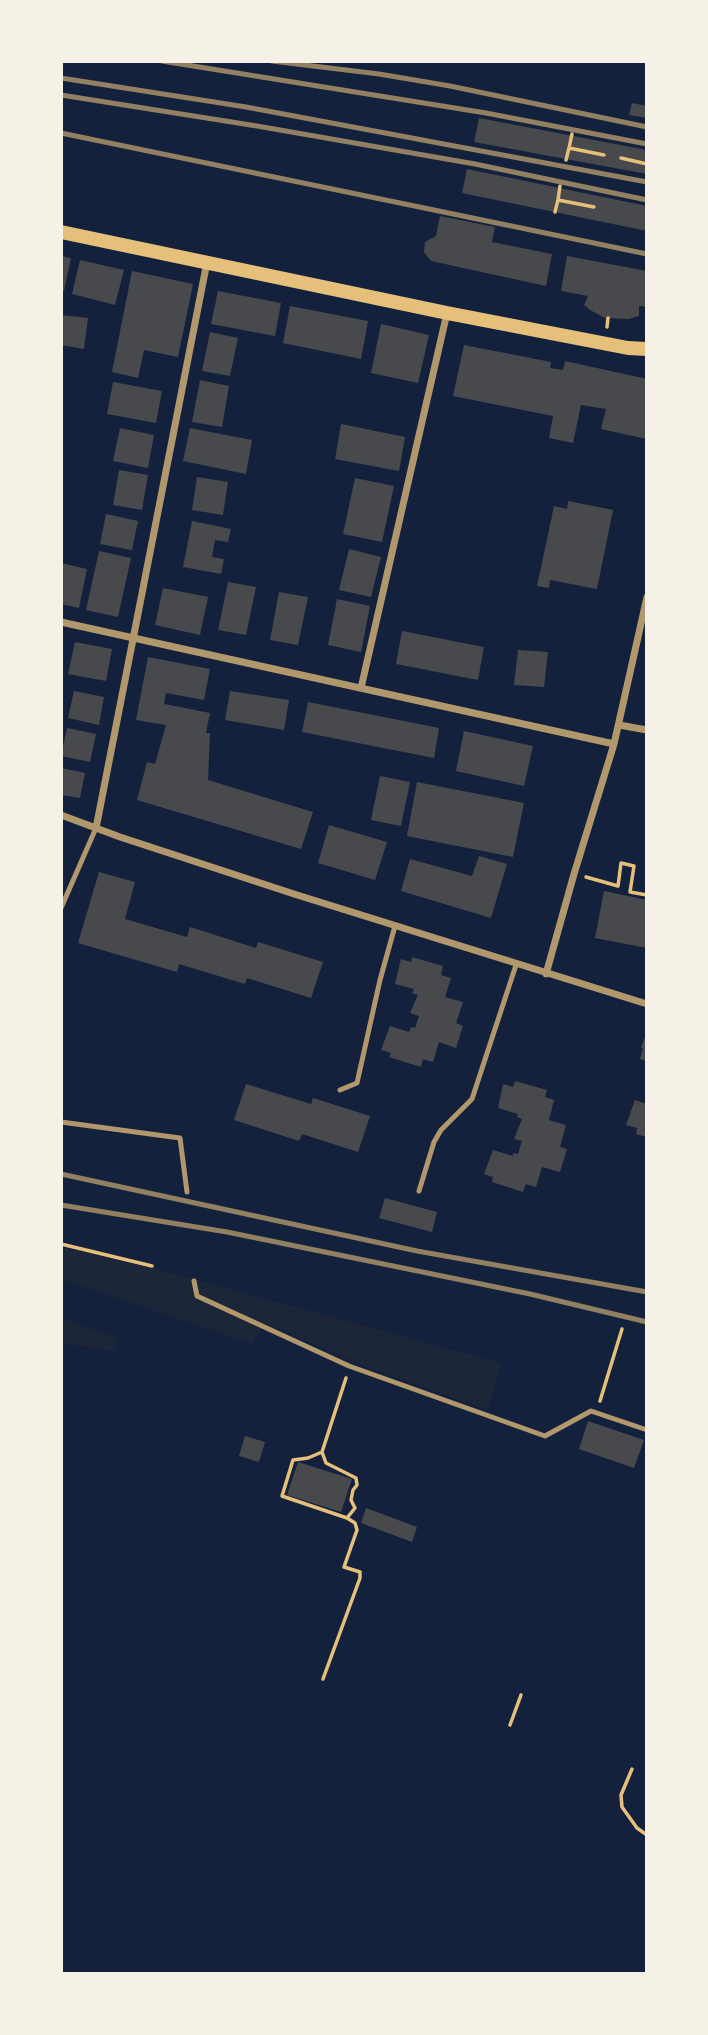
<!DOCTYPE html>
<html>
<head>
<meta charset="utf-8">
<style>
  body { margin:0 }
  #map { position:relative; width:708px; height:2035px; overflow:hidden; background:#14213d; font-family:"Crimson Pro",serif }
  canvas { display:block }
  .frame { position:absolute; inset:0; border:63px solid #f6f1e7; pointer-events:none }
</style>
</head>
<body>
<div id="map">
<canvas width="708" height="2035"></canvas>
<div class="frame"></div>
</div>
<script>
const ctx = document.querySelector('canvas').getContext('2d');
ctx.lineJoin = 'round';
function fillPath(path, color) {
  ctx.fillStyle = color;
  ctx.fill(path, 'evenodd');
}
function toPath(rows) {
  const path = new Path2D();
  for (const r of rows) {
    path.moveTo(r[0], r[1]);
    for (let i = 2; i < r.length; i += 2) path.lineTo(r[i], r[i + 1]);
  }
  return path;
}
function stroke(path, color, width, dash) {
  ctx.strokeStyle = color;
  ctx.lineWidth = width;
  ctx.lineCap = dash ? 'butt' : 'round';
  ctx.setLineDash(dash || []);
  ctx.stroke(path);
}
const green = toPath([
  [61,1247,152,1268,501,1363,488,1410,369,1368,265,1323,252,1344,61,1279],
  [61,1318,118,1338,114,1351,61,1343]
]);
const building = toPath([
  [632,103,647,106,647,118,629,115],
  [479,118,647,150,647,174,474,142],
  [467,169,647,206,647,231,462,193],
  [440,216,495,227,492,242,552,254,546,286,431,261,424,252,425,242,436,236],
  [61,256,71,258,64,291,61,291],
  [567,256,647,271,647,307,639,306,639,316,629,319,605,318,590,310,584,305,588,296,561,291],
  [80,260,124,270,115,305,72,294],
  [132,271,193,284,178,357,144,350,138,378,112,372],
  [218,291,281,303,275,336,211,324],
  [290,306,368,321,361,359,283,343],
  [61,315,88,318,84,349,61,345],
  [381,324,429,335,418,383,371,373],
  [210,332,238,338,230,376,202,371],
  [464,345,551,362,550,368,563,370,565,361,647,379,647,439,601,429,606,409,581,405,573,443,549,438,553,416,453,396],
  [200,380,229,386,222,427,192,422],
  [113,382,162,391,156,423,107,414],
  [341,424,405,437,399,471,335,459],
  [120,428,154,435,148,468,113,461],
  [190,428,252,440,246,474,183,461],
  [119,470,148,475,142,510,113,505],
  [197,477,228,482,223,515,192,510],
  [355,478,394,486,382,542,343,534],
  [568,501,613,510,597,589,550,580,549,588,537,586,554,506,567,509],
  [106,514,138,521,132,550,100,544],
  [192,521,231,529,228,542,215,540,212,557,224,559,221,574,183,567],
  [349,549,381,557,371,597,339,590],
  [99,551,131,558,118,617,86,610],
  [61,563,87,569,79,608,61,604],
  [228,582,256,587,246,635,218,630],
  [163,588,208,597,200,635,155,625],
  [279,592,308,597,298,645,270,640],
  [337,599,370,606,361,652,328,645],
  [402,631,484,647,478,680,396,664],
  [75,642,112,649,106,681,68,674],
  [518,650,548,652,544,687,514,685],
  [148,657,210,669,204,700,166,693,164,704,210,713,206,733,210,733,208,780,313,812,301,849,137,800,147,762,155,764,166,725,136,720],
  [74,691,104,697,99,725,68,718],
  [230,691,289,700,284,730,225,720],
  [308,702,439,728,434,758,302,732],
  [67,728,96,734,90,762,61,756],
  [464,731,533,746,524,786,456,771],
  [61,768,85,773,80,798,61,795],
  [380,776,410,782,401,826,371,820],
  [417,782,524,803,513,857,407,836],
  [329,825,387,842,375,880,318,863],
  [479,856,507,864,491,918,401,891,410,859,472,876],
  [99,872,135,882,125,919,187,937,190,927,256,948,258,942,323,962,311,998,247,978,245,984,179,964,177,972,78,943],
  [604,891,647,900,647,948,595,938],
  [412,957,443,966,441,975,451,978,445,997,463,1002,456,1023,463,1026,456,1048,439,1042,433,1062,423,1059,421,1067,389,1057,391,1053,381,1050,390,1026,409,1032,411,1027,415,1028,419,1016,410,1013,418,995,412,993,414,989,395,984,401,959,411,962],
  [647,1031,647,1061,640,1059,643,1048,641,1048],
  [515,1081,547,1090,545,1097,554,1100,549,1120,566,1125,560,1147,567,1149,560,1172,542,1167,536,1187,526,1184,523,1192,492,1182,493,1177,484,1174,493,1150,513,1156,513,1153,518,1154,522,1141,514,1139,522,1119,517,1117,518,1114,498,1108,503,1084,513,1087],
  [246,1084,311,1104,313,1098,370,1116,358,1152,302,1134,299,1141,234,1120],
  [635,1100,647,1104,647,1137,636,1134,637,1128,626,1125],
  [385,1198,437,1212,432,1232,379,1218],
  [588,1421,644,1440,634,1468,579,1449],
  [245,1436,265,1442,259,1462,239,1456],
  [298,1462,352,1479,341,1512,287,1495],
  [366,1508,417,1527,412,1542,361,1523]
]);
const path = toPath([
  [572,134,569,148,604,155],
  [621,158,647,164],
  [566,160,569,148],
  [560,186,558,200,594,207],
  [555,212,558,200],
  [607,327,608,318],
  [586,877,618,886,621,863,634,866,630,892,647,895],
  [61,1244,152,1266],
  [600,1401,622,1329],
  [322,1452,326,1463,356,1478,357,1485,353,1490,351,1500,355,1508,347,1518,282,1496,293,1460,308,1458,322,1452,346,1378],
  [323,1679,360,1578,360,1572,344,1567,357,1530,355,1523,347,1518],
  [510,1725,521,1695],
  [632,1769,621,1795,622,1807,637,1828,647,1835]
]);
const service = toPath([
  [61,908,96,828],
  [340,1090,357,1083,380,980,395,926],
  [61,1122,180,1138,187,1192],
  [419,1191,434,1142,441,1130,472,1099,516,965],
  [194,1281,197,1296,349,1366,545,1436,591,1411,647,1430]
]);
const minor = toPath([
  [61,622,614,744],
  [361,688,447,313],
  [619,725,647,730],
  [61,815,120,837,294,894,647,1004],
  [96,828,207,262],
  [546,974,574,874,614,744,647,597]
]);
const secondary = toPath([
  [61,232,447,313,628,348,647,349]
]);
const rail = toPath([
  [162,61,486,113,647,144],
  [272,61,379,74,450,86,647,127],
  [61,78,246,107,647,182],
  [61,95,257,126,475,164,647,200],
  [61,133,647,254],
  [61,1174,417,1251,647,1292],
  [61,1205,227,1232,530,1294,647,1322]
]);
fillPath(green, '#1d2539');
fillPath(building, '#48494c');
stroke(path, '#e5c07b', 3.5);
stroke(service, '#b1986c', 5);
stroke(minor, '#b1986c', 7);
stroke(secondary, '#e5c07b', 14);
stroke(rail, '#918062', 5);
</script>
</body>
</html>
